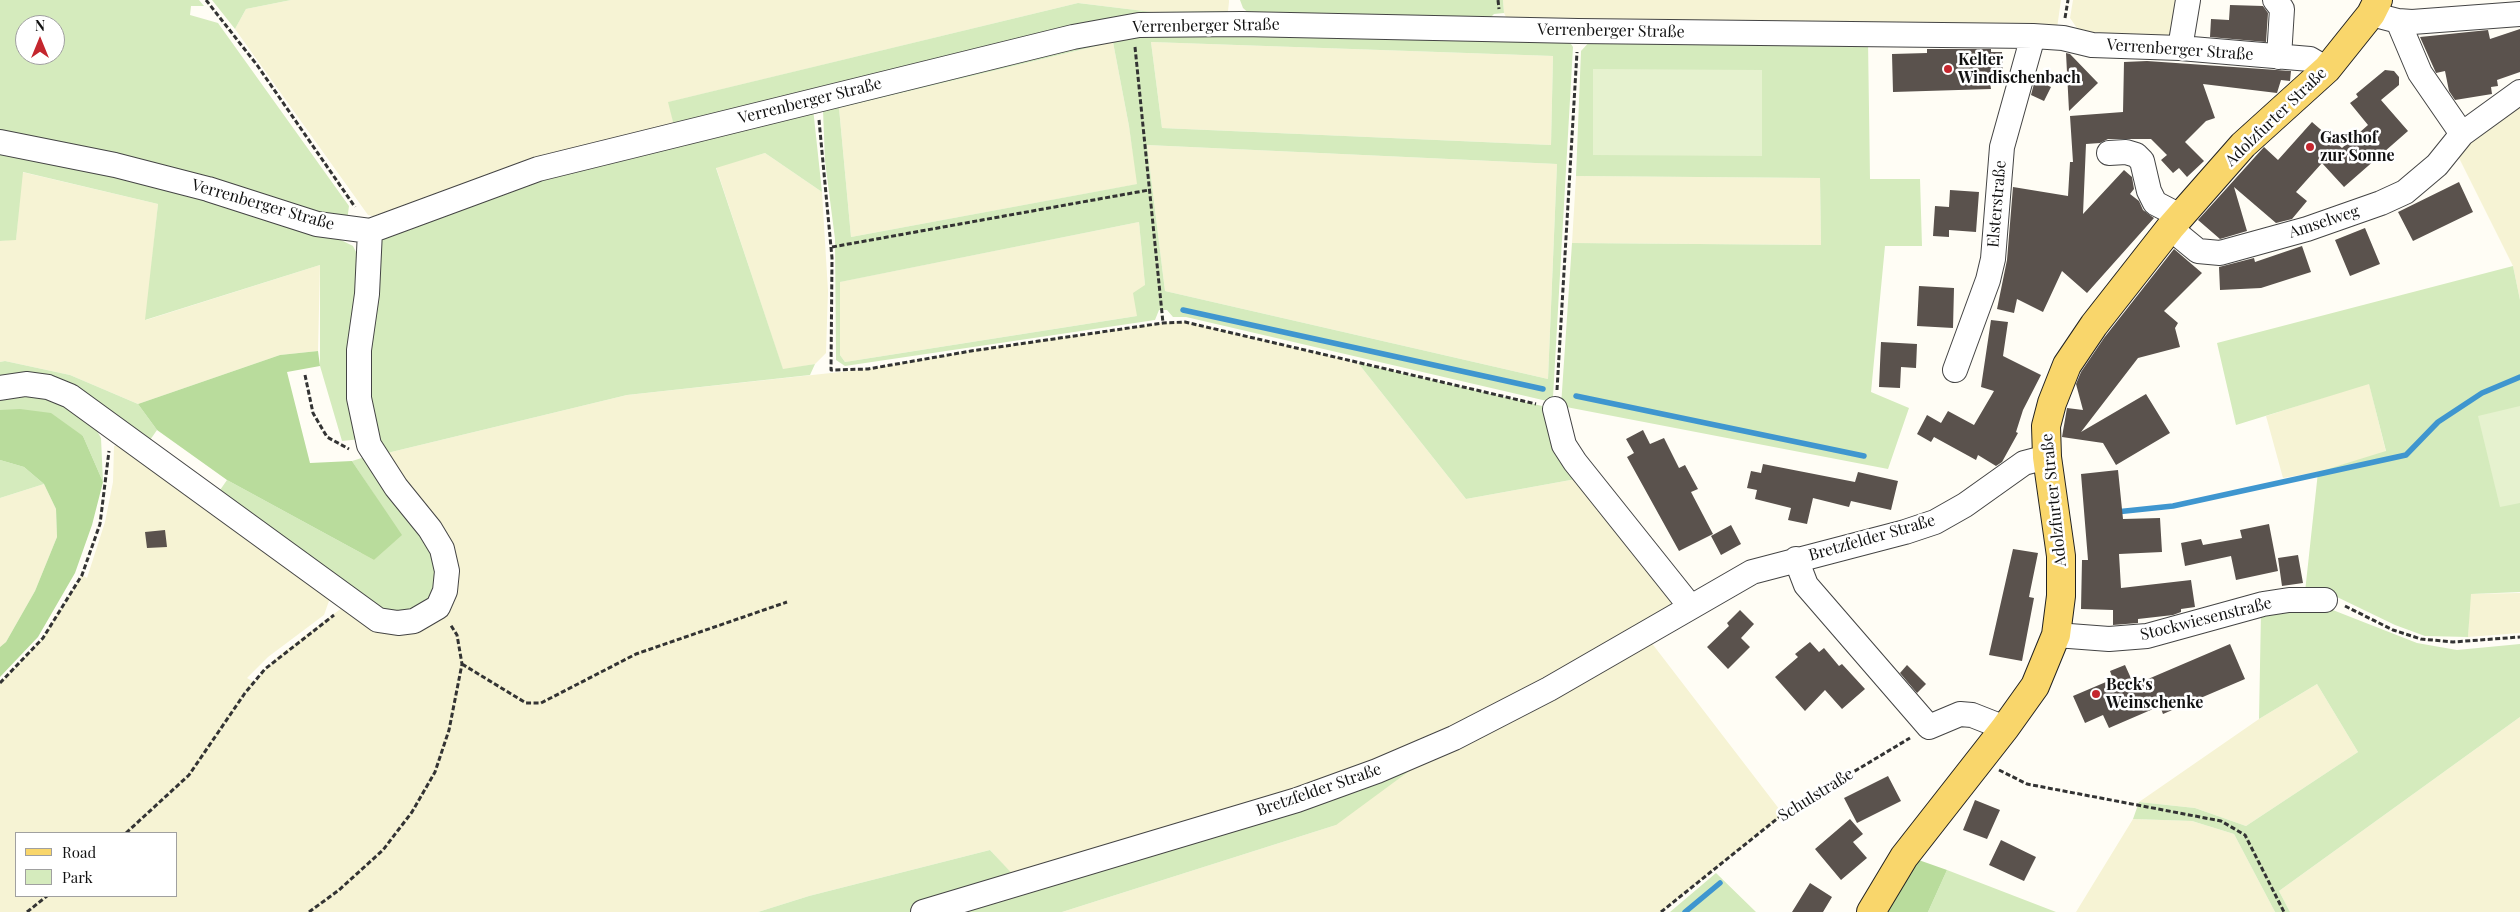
<!DOCTYPE html>
<html>
<head>
<meta charset="utf-8">
<style>
  body { margin:0 }
  #map { position:relative; width:2520px; height:912px; overflow:hidden; background:#fffdf5; font-family:"Playfair Display",serif }
  canvas { display:block }
  .legend { position:absolute; left:15px; top:832px; width:162px; height:65px; box-sizing:border-box; background:#fff; border:1px solid #a0a0a0; margin:0; padding:6px 9px; list-style:none; font-size:15px; color:#111 }
  .legend li { display:flex; align-items:center; gap:10px; height:25px }
  .legend b { width:25px; border:1px solid #a0a0a0 }
  .north { position:absolute; left:15px; top:15px; width:50px; height:50px; box-sizing:border-box; background:#fff; border:1px solid #a0a0a0; border-radius:50%; rotate:0deg; font-size:14px; font-weight:700; line-height:20px; text-align:center; color:#111 }
  .north::after { content:''; display:block; margin:auto; width:18px; height:22px; background:#c4262e; clip-path:polygon(50% 0,100% 100%,50% 72%,0 100%) }
</style>
</head>
<body>
<div id="map">
<canvas width="2520" height="912"></canvas>
<ul class="legend">
<li><b style="height:6px;background:#f9d66b"></b>Road</li>
<li><b style="height:14px;background:#d5ebbd"></b>Park</li>
</ul>
<div class="north">N</div>
</div>
<script>
const ctx = document.querySelector('canvas').getContext('2d');
ctx.lineJoin = 'round';
function fillPath(path, color) {
  ctx.fillStyle = color;
  ctx.fill(path, 'evenodd');
}
function toPath(rows) {
  const path = new Path2D();
  for (const r of rows) {
    path.moveTo(r[0], r[1]);
    for (let i = 2; i < r.length; i += 2) path.lineTo(r[i], r[i + 1]);
  }
  return path;
}
function stroke(path, color, width, dash) {
  ctx.strokeStyle = color;
  ctx.lineWidth = width;
  ctx.lineCap = dash ? 'butt' : 'round';
  ctx.setLineDash(dash || []);
  ctx.stroke(path);
}
function drawText(font, color, halo, rows, align = 'center') {
  ctx.font = font + ' "Playfair Display",serif';
  ctx.lineWidth = 5;
  ctx.setLineDash([]);
  ctx.textBaseline = 'middle';
  ctx.strokeStyle = halo;
  ctx.fillStyle = color;
  for (const [text, x, y, turn = 0] of rows) {
    ctx.save();
    ctx.translate(x, y);
    ctx.rotate((+turn || 0) * Math.PI / 180);
    ctx.textAlign = isNaN(turn) ? turn : align;
    if (halo) ctx.strokeText(text, 0, 0);
    ctx.fillText(text, 0, 0);
    ctx.restore();
  }
}
const farmland = toPath([
  [291,0,1229,0,1229,2,1228,11,1152,12,1078,3,669,102,674,126,376,217,368,215,235,29,246,9],
  [1503,0,2061,0,2057,28,1509,23,1504,13],
  [2073,0,2175,0,2173,38,2079,31,2070,18],
  [1113,42,1129,126,1138,184,851,237,839,108],
  [1151,42,1553,56,1551,145,1162,128],
  [2520,100,2520,300,2513,266,2456,152],
  [1147,145,1557,164,1548,379,1165,291],
  [765,153,822,192,828,291,826,353,815,364,783,370,716,167],
  [22,172,158,204,146,320,320,265,318,351,280,355,138,404,70,375,5,361,0,362,0,241,16,239],
  [1576,176,1820,178,1821,245,1572,243],
  [1139,222,1145,285,1137,316,845,362,840,355,839,282],
  [1185,322,1358,363,1466,499,1587,477,1690,606,1644,633,1783,814,1661,912,1062,912,1336,825,1019,882,990,850,809,896,758,912,0,912,0,683,43,638,82,575,87,578,105,522,113,482,114,446,125,443,326,588,329,601,324,615,268,657,247,678,254,682,277,657,351,601,383,454,627,395,868,369,971,351,1163,323],
  [16,833,176,833,176,896,16,896],
  [2369,383,2386,452,2318,472,2283,478,2266,416],
  [44,484,56,509,57,537,35,591,6,642,0,647,0,498],
  [2520,593,2520,633,2468,637,2470,594],
  [2317,684,2358,752,2246,826,2195,808,2139,802,2259,719],
  [2520,717,2520,912,2290,912,2279,891],
  [2133,819,2192,821,2234,834,2275,912,2076,912]
]);
const green = toPath([
  [0,0,199,0,204,6,191,6,190,15,218,23,349,206,347,221,0,137],
  [25,25,55,25,55,55,25,55],
  [212,0,291,0,246,9,235,29],
  [1240,0,1503,0,1504,13,1494,14,1486,22,1252,16,1243,8],
  [1078,3,1152,12,1228,11,1224,17,674,126,668,102],
  [1145,32,1567,38,1573,47,1553,397,1547,401,1186,317,1173,317,1167,310,1159,310,1155,320,845,366,836,360,835,239,825,161,823,110,827,104],
  [1113,42,1129,126,1137,184,851,237,839,108],
  [1151,42,1553,56,1551,145,1162,128],
  [1147,145,1557,164,1548,379,1165,291],
  [1139,222,1145,285,1133,293,1137,316,845,362,840,355,840,282],
  [1593,38,1868,40,1870,179,1920,179,1922,246,1885,246,1871,392,1909,408,1888,469,1561,406,1572,243,1821,245,1820,178,1576,176,1581,51],
  [813,108,822,192,765,153,716,168,783,369,815,364,810,375,627,395,383,454,364,393,379,238,540,176],
  [0,149,107,169,321,230,353,246,359,258,361,439,342,441,320,366,320,265,145,320,158,204,23,172,16,240,0,241],
  [2513,266,2520,300,2520,592,2471,594,2468,637,2425,636,2395,625,2337,597,2305,592,2318,472,2386,451,2369,384,2236,425,2217,343],
  [5,361,70,375,138,404,157,430,148,443,107,413,0,379,0,362],
  [1358,363,1555,409,1587,477,1466,499],
  [0,393,48,393,92,422,101,438,103,482,83,436,20,410,0,410],
  [368,456,425,536,436,559,434,596,414,615,378,610,218,493,227,480,374,560,401,535,352,461],
  [0,460,24,467,44,484,0,498],
  [2320,605,2417,643,2457,650,2520,644,2520,717,2279,891,2290,912,2275,912,2234,834,2192,821,2133,819,2139,802,2195,808,2246,826,2358,752,2317,684,2259,719,2261,612],
  [1454,738,1336,825,1062,912,758,912,809,896,990,850,1019,881],
  [1947,870,2056,912,1928,912],
  [1716,873,1756,912,1670,912]
]);
const forest = toPath([
  [318,351,320,366,287,372,310,463,352,461,402,535,374,560,227,480,157,430,138,404,280,355],
  [20,409,51,413,83,436,103,482,92,525,75,573,38,637,0,677,0,647,6,642,35,591,57,537,56,509,44,484,24,467,0,460,0,410],
  [1913,858,1947,870,1928,912,1880,912]
]);
const pitch = toPath([
  [1593,69,1762,70,1762,156,1593,155],
  [2520,406,2520,503,2500,507,2478,416]
]);
const stream = toPath([
  [1183,310,1543,389],
  [1576,396,1864,456],
  [2116,512,2173,506,2406,455,2438,422,2482,393,2520,377],
  [1685,912,1720,883]
]);
const building = toPath([
  [2230,5,2263,6,2268,13,2266,42,2210,37,2211,19,2229,20],
  [2520,29,2520,72,2497,80,2498,86,2491,87,2492,94,2455,100,2449,91,2445,71,2436,73,2420,37,2488,30,2490,39],
  [1927,49,1991,49,1991,52,2002,52,2003,83,1990,83,1991,89,1893,92,1892,54,1927,53],
  [2066,53,2070,54,2098,83,2069,111],
  [2147,61,2291,71,2290,81,2281,80,2277,93,2203,84,2215,118,2206,121,2185,142,2204,161,2187,177,2179,168,2173,173,2161,160,2167,155,2151,139,2108,139,2100,143,2086,144,2083,214,2124,170,2132,177,2134,189,2130,194,2139,201,2143,210,2154,218,2087,293,2062,271,2043,312,2017,299,2014,313,1997,309,2007,260,2013,187,2068,196,2070,162,2073,162,2070,116,2123,112,2124,62],
  [2385,70,2394,71,2399,77,2399,85,2381,100,2408,131,2344,187,2322,163,2296,192,2307,201,2292,219,2276,223,2234,187,2247,231,2220,239,2198,220,2264,147,2278,160,2312,122,2342,148,2368,125,2350,103,2358,97,2356,94],
  [2035,80,2051,87,2044,101,2031,95],
  [2459,182,2473,212,2413,241,2398,212],
  [1950,190,1979,192,1976,232,1949,230,1949,237,1933,236,1935,206,1949,207],
  [2365,228,2380,264,2350,276,2335,240],
  [2302,246,2311,272,2261,288,2220,290,2219,267,2254,258,2255,262],
  [2174,249,2202,273,2164,311,2178,323,2175,328,2180,347,2138,358,2081,432,2146,394,2170,433,2116,465,2103,443,2062,437,2067,408,2083,410,2076,384,2081,372,2104,338],
  [1919,286,1954,288,1953,328,1917,326],
  [1991,320,2008,322,2003,356,2041,375,2023,410,2016,432,2018,433,2002,462,1996,466,1978,455,1976,460,1934,437,1931,442,1917,434,1927,415,1941,423,1948,411,1974,425,1994,391,1981,387],
  [1881,342,1917,344,1916,368,1901,367,1900,388,1879,387],
  [1643,430,1650,444,1664,438,1679,468,1685,465,1698,489,1691,492,1713,534,1679,551,1627,457,1634,453,1626,439],
  [1763,464,1855,482,1858,472,1898,481,1891,510,1851,501,1849,507,1813,498,1807,524,1788,520,1791,508,1755,499,1757,490,1747,488,1751,471,1761,473],
  [2118,470,2123,519,2160,518,2162,552,2119,554,2121,588,2191,580,2195,607,2181,609,2181,612,2173,615,2138,619,2138,623,2113,625,2113,610,2081,609,2082,560,2088,560,2081,474],
  [2269,524,2278,571,2236,580,2231,556,2185,566,2181,543,2201,539,2203,545,2242,538,2240,530],
  [1731,525,1741,544,1721,555,1711,536],
  [165,530,167,547,147,548,145,532],
  [2013,549,2038,553,2029,597,2034,598,2022,661,1989,655],
  [2298,555,2303,583,2282,586,2278,558],
  [1740,610,1754,624,1741,638,1750,647,1728,669,1707,647,1729,626,1727,623],
  [1810,642,1819,652,1824,648,1839,666,1842,664,1865,689,1842,709,1825,690,1805,711,1775,677,1798,657,1795,654],
  [2230,644,2245,679,2163,714,2160,706,2109,728,2103,715,2085,723,2073,696,2113,679,2110,671,2125,665,2134,685],
  [1907,665,1926,684,1917,693,1900,673],
  [1888,776,1901,801,1857,823,1844,798],
  [1975,800,2000,810,1987,839,1963,830],
  [1850,819,1863,834,1853,842,1867,858,1841,880,1815,849],
  [2001,840,2036,857,2024,881,1989,865],
  [1810,883,1832,897,1823,912,1792,912]
]);
const path = toPath([
  [206,0,257,65,355,207],
  [1498,0,1499,9],
  [2065,18,2068,0],
  [1135,47,1163,323],
  [819,120,832,258,831,370,868,369,971,351,1163,323,1185,322,1536,404],
  [832,247,1149,190],
  [305,375,313,413,327,437,349,449],
  [1557,390,1577,52],
  [2345,606,2393,630,2421,639,2453,642,2520,637],
  [462,664,526,703,541,703,636,654,787,602],
  [0,683,43,638,82,575,100,524,109,451],
  [1999,770,2027,784,2221,821,2245,835,2284,912],
  [126,833,189,775,245,693,265,669,334,615],
  [27,912,47,896],
  [309,912,339,890,383,850,412,812,435,772,449,730,462,664,457,635,450,624],
  [1661,912,1783,814,1910,738]
]);
const minor = toPath([
  [2275,0,2282,9,2279,57],
  [2371,14,2398,21,2412,22,2520,14],
  [2398,21,2420,73,2462,134],
  [2180,48,2188,0],
  [0,142,115,165,208,189,317,224,370,231,538,169,1073,37,1139,25,1242,24,1578,31,2033,36,2063,38,2092,45,2180,48,2310,59,2327,69],
  [2109,153,2126,152,2136,155,2142,161,2149,191,2155,203,2180,216],
  [2170,228,2198,251,2220,253,2307,229,2381,203,2405,192,2437,165,2462,134,2520,92],
  [1955,370,1988,280,1993,259,2002,147,2033,36],
  [0,388,26,384,48,387,70,396,378,620,398,623,414,621,438,607,445,591,447,571,442,549,430,529,396,487,369,445,359,398,359,350,367,294,370,231],
  [1555,409,1564,445,1575,462,1690,606],
  [1796,559,1806,585,1929,727,1960,714,1972,715,2005,728],
  [2056,635,2109,639,2147,636,2263,604,2289,600,2325,600],
  [923,912,1297,800,1377,771,1454,738,1549,689,1752,572,1905,532,1935,522,1965,505,2024,463,2047,457]
]);
const major = toPath([
  [1871,912,1904,857,2005,728,2035,686,2056,635,2061,596,2061,556,2047,457,2046,426,2052,403,2067,365,2094,325,2170,228,2243,145,2327,69,2371,14,2378,0]
]);
const markers = [
  [1948,69,5,"#c4262e"],
  [2310,147,5,"#c4262e"],
  [2096,694,5,"#c4262e"]
];
const streetNames = [
  ["Verrenberger Straße",1206,26,-1],
  ["Verrenberger Straße",1611,31,1],
  ["Verrenberger Straße",2180,50,4],
  ["Verrenberger Straße",810,101,-14],
  ["Adolzfurter Straße",2276,117,-44],
  ["Elsterstraße",1997,204,-85],
  ["Verrenberger Straße",263,205,16],
  ["Amselweg",2324,222,-18],
  ["Adolzfurter Straße",2054,500,-96],
  ["Bretzfelder Straße",1872,538,-16],
  ["Stockwiesenstraße",2206,619,-14],
  ["Bretzfelder Straße",1319,790,-19],
  ["Schulstraße",1816,795,-32]
];
const poiNames = [
  ["Kelter",1958,60],
  ["Windischenbach",1958,78],
  ["Gasthof",2320,138],
  ["zur Sonne",2320,156],
  ["Beck's",2106,685],
  ["Weinschenke",2106,703]
];
fillPath(farmland, '#f6f3d4');
fillPath(green, '#d5ebbd');
fillPath(forest, '#b9dc9c');
fillPath(pitch, '#e6f2cf');
stroke(stream, '#3f96cf', 5.5);
fillPath(building, '#5a524d');
stroke(minor, '#444', 26);
stroke(major, '#222', 30);
stroke(path, '#333', 3, [5, 2.5]);
stroke(minor, '#fff', 24);
stroke(major, '#f9d66b', 28);
for (const [x, y, r, color] of markers) {
  const dot = new Path2D();
  dot.arc(x, y, r, 0, 2 * Math.PI);
  ctx.fillStyle = color;
  ctx.fill(dot);
  stroke(dot, '#fff', 2);
}
drawText('16px', '#111', '#fff', streetNames);
drawText('bold 16px', '#111', '#fff', poiNames, 'left');
</script>
</body>
</html>
